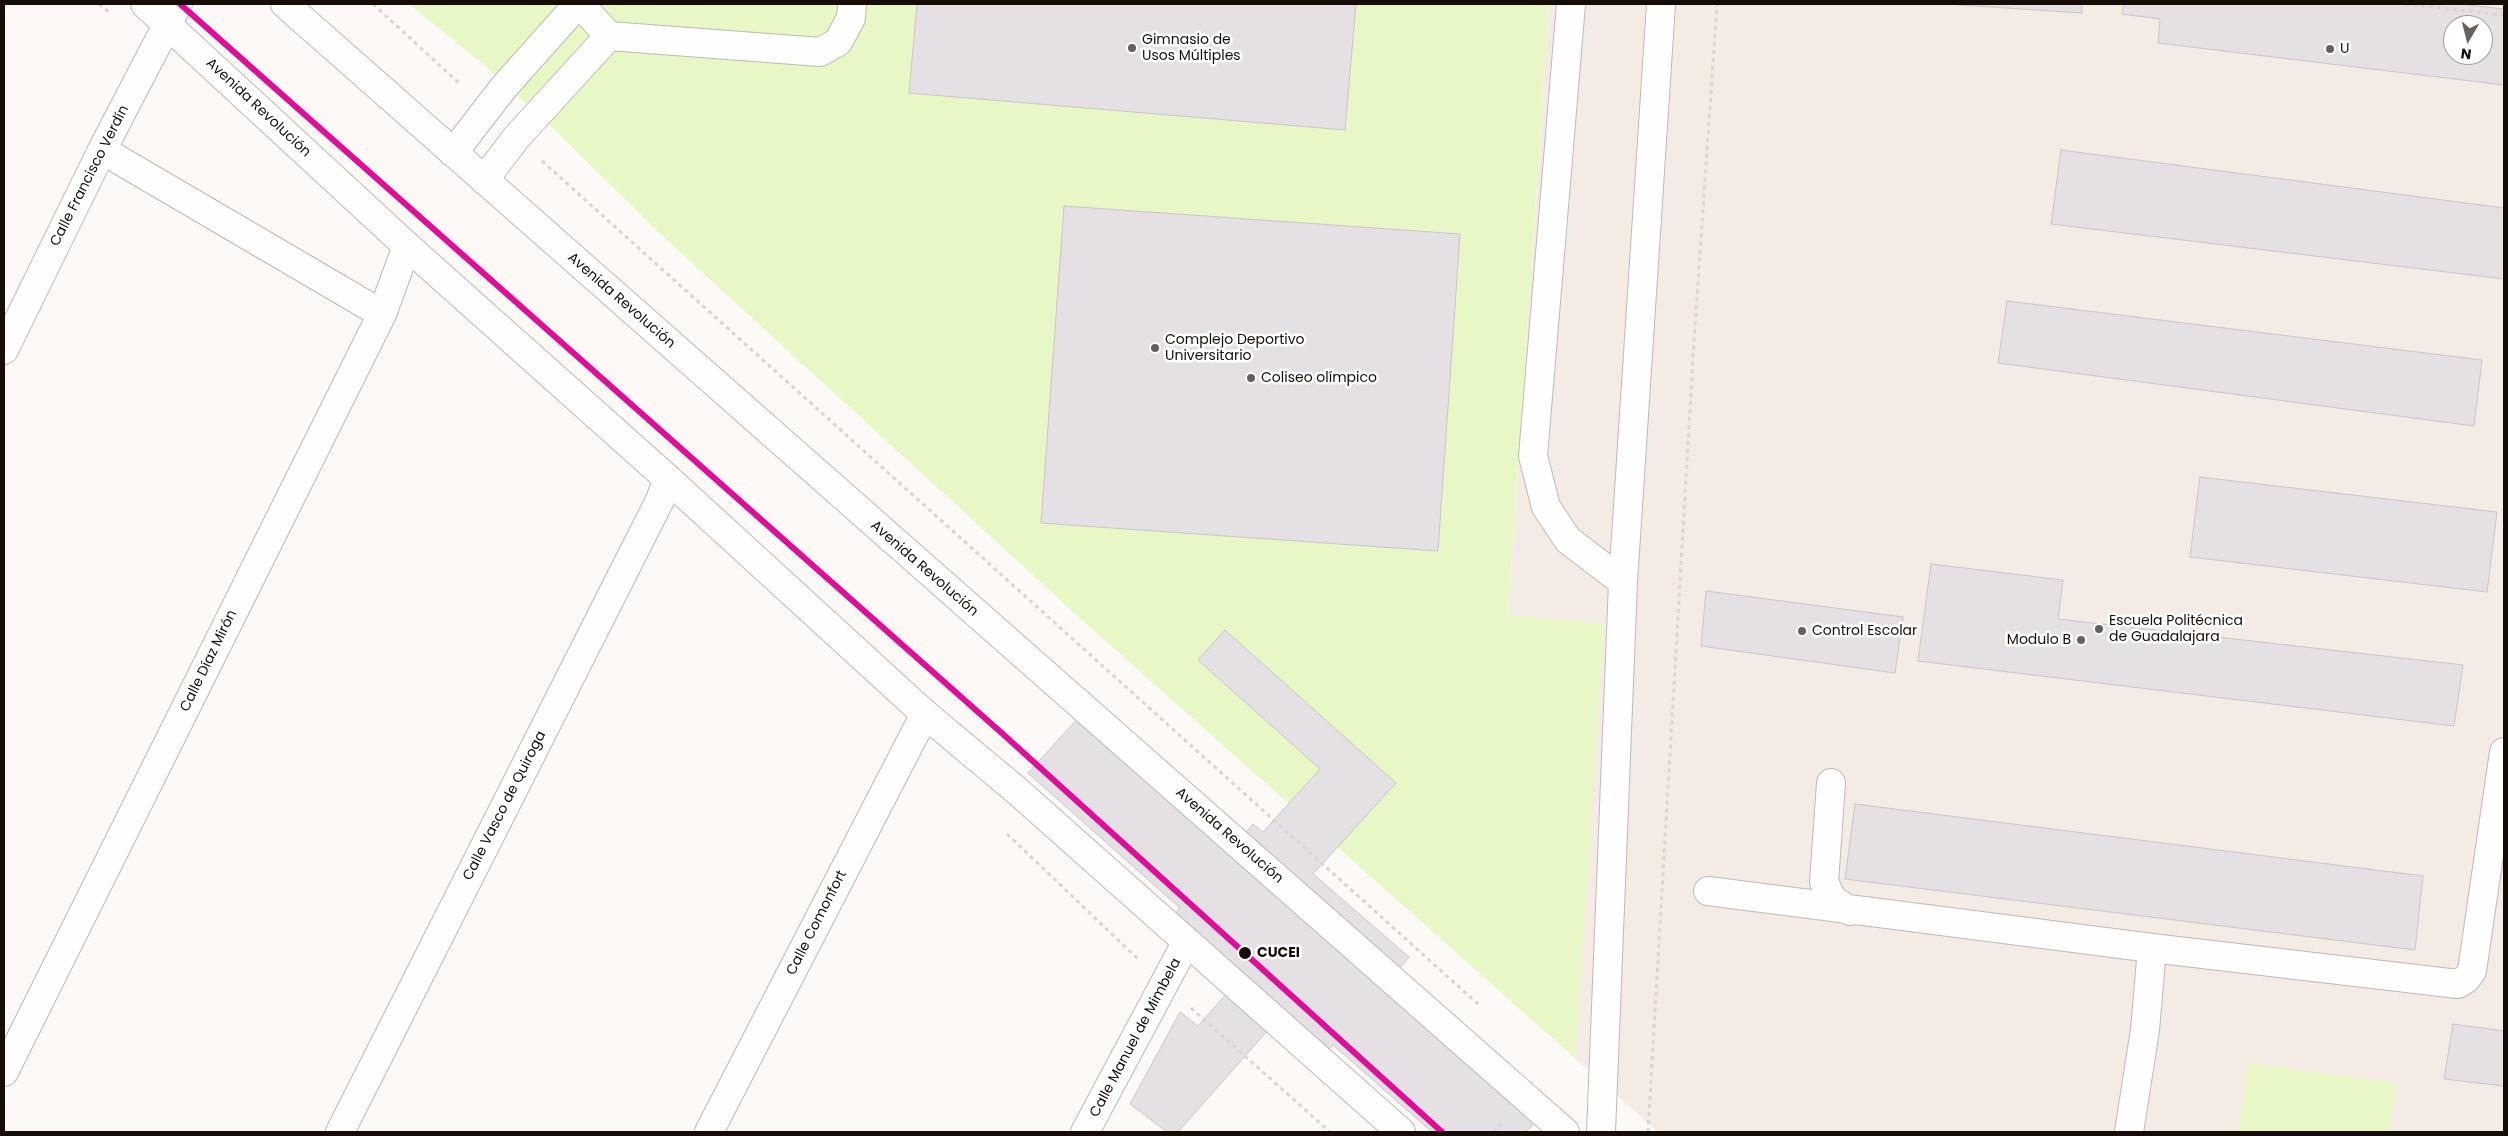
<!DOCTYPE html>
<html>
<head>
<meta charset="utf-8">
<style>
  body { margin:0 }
  #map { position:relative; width:2508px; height:1136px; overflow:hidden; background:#fcf9f7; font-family:Poppins,sans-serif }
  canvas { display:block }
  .frame { position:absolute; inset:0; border:5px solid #160d08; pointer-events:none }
  .north { position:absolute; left:2443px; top:15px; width:50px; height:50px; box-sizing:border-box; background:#fff; border:1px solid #a29e9c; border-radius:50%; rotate:188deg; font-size:14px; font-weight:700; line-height:20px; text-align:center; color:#160d08 }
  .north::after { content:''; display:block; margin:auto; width:18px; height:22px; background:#66605c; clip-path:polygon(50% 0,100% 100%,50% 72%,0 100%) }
</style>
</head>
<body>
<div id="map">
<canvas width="2508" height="1136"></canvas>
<div class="frame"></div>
<div class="north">N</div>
</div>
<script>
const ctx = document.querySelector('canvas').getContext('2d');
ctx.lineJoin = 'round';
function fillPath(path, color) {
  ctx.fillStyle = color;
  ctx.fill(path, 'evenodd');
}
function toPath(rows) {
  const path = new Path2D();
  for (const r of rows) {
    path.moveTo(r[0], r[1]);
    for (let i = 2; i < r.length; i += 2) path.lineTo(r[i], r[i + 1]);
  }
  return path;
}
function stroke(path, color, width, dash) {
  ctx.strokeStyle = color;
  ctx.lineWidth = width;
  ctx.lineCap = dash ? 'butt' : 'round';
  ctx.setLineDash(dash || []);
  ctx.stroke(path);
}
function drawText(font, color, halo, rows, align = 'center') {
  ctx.font = font + ' Poppins,sans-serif';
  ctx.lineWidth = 5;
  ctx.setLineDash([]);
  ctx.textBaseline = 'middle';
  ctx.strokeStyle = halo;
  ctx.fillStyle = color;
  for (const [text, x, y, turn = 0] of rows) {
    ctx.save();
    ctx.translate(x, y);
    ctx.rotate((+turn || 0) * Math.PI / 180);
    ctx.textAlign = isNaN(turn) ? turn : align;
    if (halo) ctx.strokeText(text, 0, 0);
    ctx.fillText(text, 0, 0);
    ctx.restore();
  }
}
const built = toPath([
  [1549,4,2504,4,2504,1132,1658,1132,1071,610,1200,624,1508,616],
  [2453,25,2483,25,2483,55,2453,55]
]);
const green = toPath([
  [409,4,1549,4,1508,615,1604,624,1575,1058,1071,610,656,230,557,132,483,64],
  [2248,1063,2396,1083,2389,1132,2238,1132]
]);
const building = toPath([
  [917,4,1356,4,1345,130,909,93,917,4],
  [1945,4,2082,4,2082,13,1945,4],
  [2124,4,2460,4,2504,9,2504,85,2158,43,2160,19,2122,14,2124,4],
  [2453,25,2483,25,2483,55,2453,55,2453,25],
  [2061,150,2504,208,2504,279,2051,224,2061,150],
  [1064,206,1460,234,1438,551,1041,523,1064,206],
  [2007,301,2482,360,2474,426,1998,363,2007,301],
  [2200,477,2497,512,2487,592,2190,557,2200,477],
  [1931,564,2063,580,2058,619,2463,665,2454,726,1918,661,1931,564],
  [1706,591,1903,617,1895,673,1701,646,1706,591],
  [1225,630,1396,783,1313,874,1409,957,1395,974,1547,1109,1526,1132,1432,1132,1333,1045,1314,1067,1269,1029,1178,1132,1167,1132,1130,1104,1180,1012,1198,1026,1227,993,1158,934,1180,908,1028,773,1091,704,1241,838,1253,824,1263,832,1320,769,1198,660,1225,630],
  [1855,804,2423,876,2415,950,1845,879,1855,804],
  [2453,1024,2504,1031,2504,1086,2444,1079,2453,1024]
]);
const path = toPath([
  [99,4,110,13],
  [373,4,461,85],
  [2405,4,2504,15],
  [542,161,1478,1004],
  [1007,834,1138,959],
  [1191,1008,1330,1132],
  [1494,1132,1501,1124],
  [1648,1132,1694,341,1717,4]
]);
const minor = toPath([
  [580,4,609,36,820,52,838,42,851,18,852,4],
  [1571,4,1533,456,1546,507,1568,540,1623,582],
  [102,150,382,314],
  [453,153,504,87,578,4],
  [484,180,516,138,609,36],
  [4,350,102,150,178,4],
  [1831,783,1824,882,1832,899,1850,911],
  [1708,891,2152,948],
  [4,1072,382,314,407,246],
  [340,1132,659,502,668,479],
  [709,1132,925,714],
  [1085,1132,1186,943],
  [1601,1132,1623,582,1661,4],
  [2129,1132,2145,1030,2152,948,2458,984,2466,979,2472,971,2504,752]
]);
const major = toPath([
  [145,4,407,246,668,479,925,714,1016,790,1401,1132],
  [285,4,1565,1132]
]);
const metro1 = toPath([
  [180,4,1004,735,1442,1132]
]);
const markers = [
  [1132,48,5,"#66605c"],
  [2330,49,5,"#66605c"],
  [1155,348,5,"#66605c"],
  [1251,378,5,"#66605c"],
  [2099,629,5,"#66605c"],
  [1802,631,5,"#66605c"],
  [2081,640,5,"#66605c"],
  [1245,953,7,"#160d08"]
];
const poiNames = [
  ["Gimnasio de",1142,40],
  ["Usos Múltiples",1142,56],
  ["U",2340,49],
  ["Complejo Deportivo",1165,340],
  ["Universitario",1165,356],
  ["Coliseo olímpico",1261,378],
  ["Escuela Politécnica",2109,621],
  ["de Guadalajara",2109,637],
  ["Control Escolar",1812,631],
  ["Modulo B",2071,640,"right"]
];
const streetNames = [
  ["Avenida Revolución",258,108,43],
  ["Calle Francisco Verdín",90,176,-63],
  ["Avenida Revolución",621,301,41],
  ["Avenida Revolución",924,569,41],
  ["Calle Díaz Mirón",209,661,-64],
  ["Calle Vasco de Quiroga",505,806,-63],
  ["Avenida Revolución",1229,836,41],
  ["Calle Comonfort",817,923,-63],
  ["Calle Manuel de Mimbela",1136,1038,-62]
];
const stopNames = [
  ["CUCEI",1257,953]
];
fillPath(built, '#f4ebe5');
fillPath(green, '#e8f7c6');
fillPath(building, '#e5e0e4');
stroke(building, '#cac5c9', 1);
stroke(minor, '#bfb9b5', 30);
stroke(major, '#bfb9b5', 30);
stroke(path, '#d7d5d5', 3, [4, 4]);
stroke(minor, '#fffefe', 28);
stroke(major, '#fffefe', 28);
stroke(metro1, '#dd0e98', 6);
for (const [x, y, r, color] of markers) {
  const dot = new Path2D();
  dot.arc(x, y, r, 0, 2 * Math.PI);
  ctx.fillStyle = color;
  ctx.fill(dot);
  stroke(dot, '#fff', 2);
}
drawText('14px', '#160d08', '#fff', poiNames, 'left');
drawText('14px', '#160d08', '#fff', streetNames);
drawText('bold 14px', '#160d08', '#fff', stopNames, 'left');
</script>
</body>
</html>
